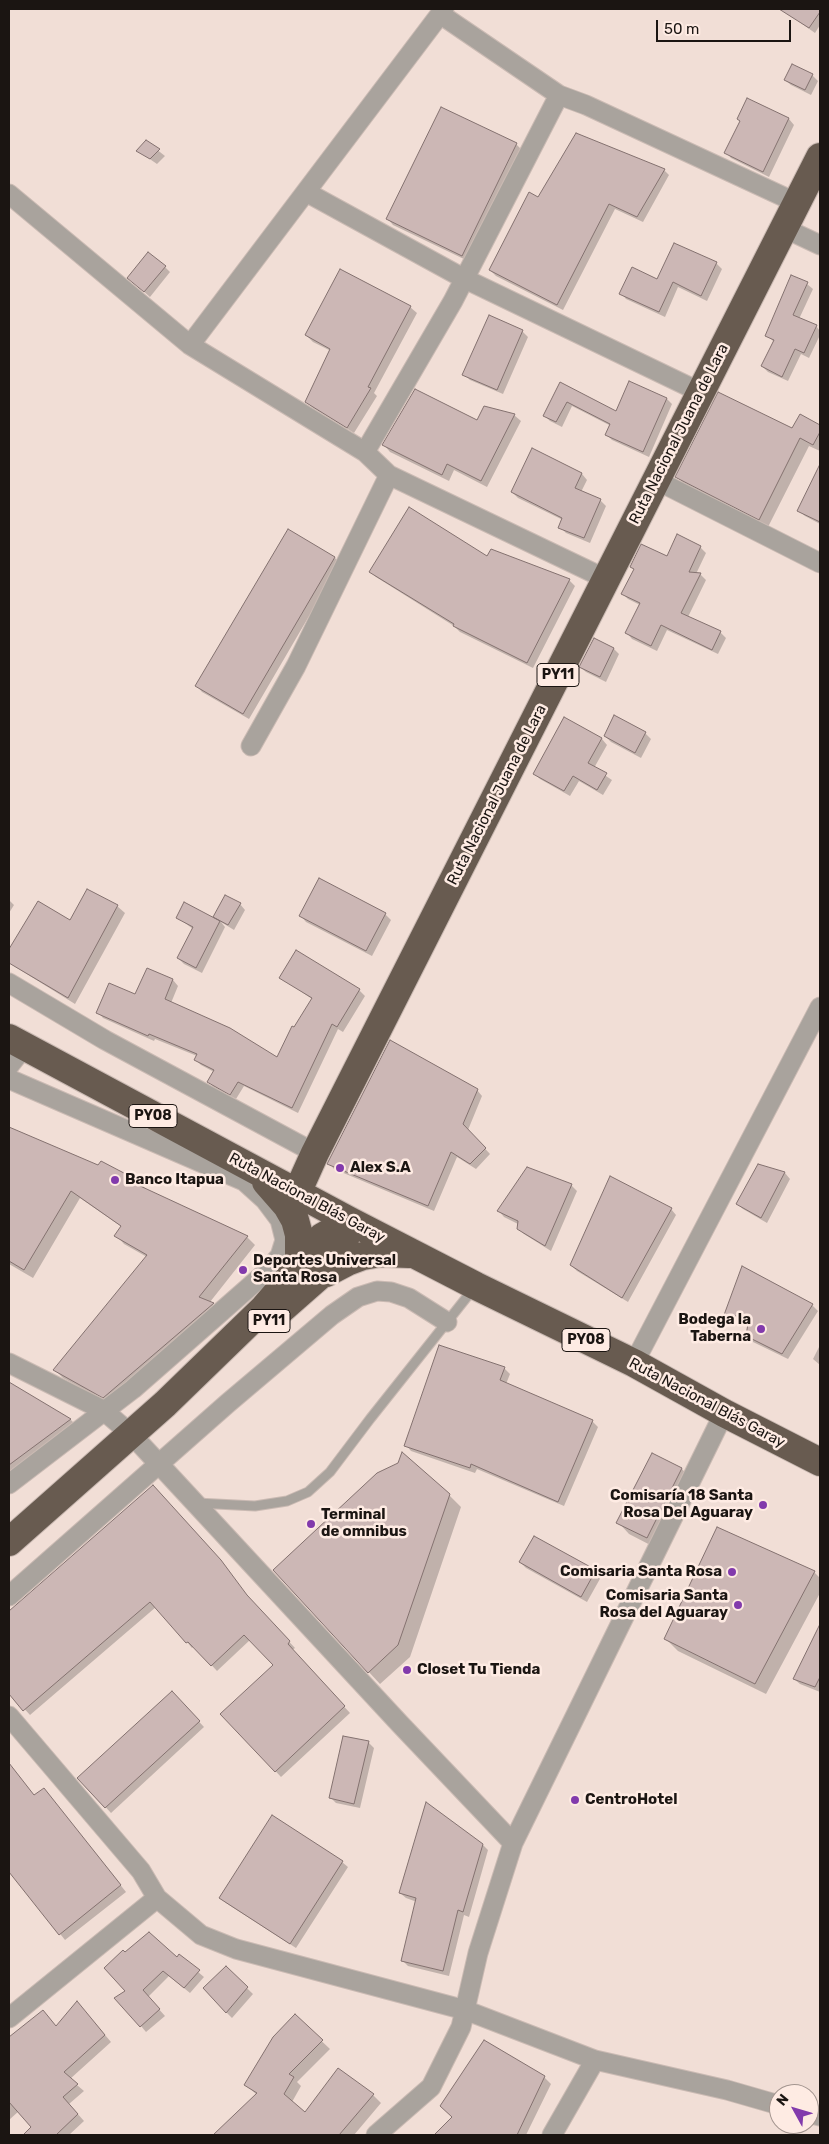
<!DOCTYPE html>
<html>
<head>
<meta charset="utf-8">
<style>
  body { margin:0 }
  #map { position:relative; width:829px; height:2144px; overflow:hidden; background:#f1ded6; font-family:Rubik,sans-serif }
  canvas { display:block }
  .frame { position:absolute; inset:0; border:10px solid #1b1512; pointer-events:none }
  .north { position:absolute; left:769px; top:2084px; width:50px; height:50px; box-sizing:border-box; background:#feebe3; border:1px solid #a3958f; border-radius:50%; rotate:309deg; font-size:14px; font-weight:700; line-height:20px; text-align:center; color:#1b1512 }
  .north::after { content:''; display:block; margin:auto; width:18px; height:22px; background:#823aac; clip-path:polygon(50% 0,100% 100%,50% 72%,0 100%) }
  .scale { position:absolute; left:656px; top:20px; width:135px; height:22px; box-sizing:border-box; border:2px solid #1b1512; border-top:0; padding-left:6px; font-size:15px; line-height:18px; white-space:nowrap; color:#1b1512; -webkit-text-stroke:4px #feebe3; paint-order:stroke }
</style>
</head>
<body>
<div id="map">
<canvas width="829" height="2144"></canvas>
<div class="frame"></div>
<div class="north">N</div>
<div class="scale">50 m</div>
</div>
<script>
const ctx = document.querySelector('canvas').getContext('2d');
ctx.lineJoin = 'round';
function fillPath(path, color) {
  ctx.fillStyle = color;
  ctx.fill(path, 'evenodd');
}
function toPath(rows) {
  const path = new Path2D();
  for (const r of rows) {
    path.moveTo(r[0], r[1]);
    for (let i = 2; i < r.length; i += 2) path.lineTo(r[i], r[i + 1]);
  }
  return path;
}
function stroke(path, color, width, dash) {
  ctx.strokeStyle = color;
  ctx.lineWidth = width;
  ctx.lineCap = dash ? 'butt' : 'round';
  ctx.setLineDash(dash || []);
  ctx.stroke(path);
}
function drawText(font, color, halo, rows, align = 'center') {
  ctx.font = font + ' Rubik,sans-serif';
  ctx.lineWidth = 5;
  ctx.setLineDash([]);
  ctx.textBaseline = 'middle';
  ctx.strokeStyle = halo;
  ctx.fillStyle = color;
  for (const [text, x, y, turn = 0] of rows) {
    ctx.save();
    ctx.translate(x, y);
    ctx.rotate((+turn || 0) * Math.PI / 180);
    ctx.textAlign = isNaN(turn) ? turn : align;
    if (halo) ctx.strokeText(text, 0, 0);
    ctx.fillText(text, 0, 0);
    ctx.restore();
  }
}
const shadow = toPath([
  [781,9,814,9,820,13,820,25,815,33],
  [812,75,818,81,811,95,791,85,785,80],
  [748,100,789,119,794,125,769,177,731,158,726,152,741,122],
  [442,108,516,144,522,150,468,261,393,225,388,219],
  [146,141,165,156,157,164,138,151],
  [664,170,669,175,643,222,615,209,563,310,496,276,490,270],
  [716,263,722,269,707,301,678,287,665,317,626,299,621,293],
  [165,267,170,272,150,297,134,283],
  [807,284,813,289,799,319,816,326,820,331,820,335,809,358,801,354,788,381,768,372,762,366,774,342,767,335],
  [410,307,417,313,374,393,377,396,354,433,313,408,306,402,331,351,313,342,306,335],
  [522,331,528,337,503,394,470,380,464,374],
  [630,383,667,399,672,404,649,457,612,440,607,435,611,426,572,406,562,427,550,421,545,416,561,384,616,413],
  [514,415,521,421,487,487,454,470,449,481,390,452,384,445,477,421],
  [800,416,820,426,820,451,809,446,768,527,685,485,677,477,793,430],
  [533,450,582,474,587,480,581,492,600,500,606,506,590,543,566,533,560,527,563,520,518,498,512,492],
  [814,480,820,483,820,524,805,516,799,511],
  [700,547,706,553,696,574,700,574,706,580,688,617,720,632,726,638,718,654,667,630,657,651,632,639,627,633,640,605,628,599,622,593,667,558],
  [335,558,340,563,249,719,202,692,197,686],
  [488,558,569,580,575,586,533,668,460,632,454,626,376,577,370,571],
  [594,639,614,649,619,654,606,682,586,672,580,667],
  [565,719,602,739,607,745,594,768,612,780,603,795,579,781,570,796,540,779,534,773],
  [645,733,651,739,641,758,611,742,605,736],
  [9,900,14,905,9,913],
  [39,902,71,922,117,906,125,913,75,1004,9,963,9,952],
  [240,904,245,910,234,930,221,922,225,927,202,973,184,964,178,958,193,929,177,917,219,921,215,917],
  [385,914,391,920,372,956,306,922,301,916],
  [296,951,359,990,365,996,343,1032,338,1029,298,1113,244,1086,236,1099,214,1088,209,1082,214,1072,201,1065,196,1060,197,1056,155,1039,154,1041,103,1018,98,1012,136,996,148,969,173,980,178,986,171,1003,278,1059,312,999,280,977],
  [477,1090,482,1096,468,1130,490,1154,476,1169,457,1157,434,1211,334,1169,329,1163],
  [9,1129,140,1183,148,1191,247,1237,255,1245,210,1302,221,1312,112,1405,63,1378,55,1370,147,1257,124,1244,116,1235,122,1227,80,1198,33,1278,9,1264],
  [759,1166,785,1173,790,1179,767,1223,743,1209,737,1204],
  [571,1185,577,1191,551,1251,524,1234,518,1228,518,1224,504,1217,499,1211],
  [671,1209,676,1215,628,1302,577,1271,571,1265],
  [812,1305,818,1311,788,1359,753,1342,747,1336,750,1322,731,1320,726,1314],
  [820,1345,820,1365,813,1359],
  [504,1368,510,1374,506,1384,592,1421,598,1427,564,1506,477,1469,475,1473,411,1451,406,1445],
  [9,1383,71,1420,76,1425,9,1475],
  [652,1455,682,1469,693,1481,658,1549,629,1534,618,1522],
  [153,1487,252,1602,295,1648,292,1650,350,1713,281,1777,222,1714,275,1665,251,1639,217,1671,194,1646,192,1648,187,1642,156,1607,30,1715,9,1692,9,1612],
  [449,1495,461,1507,410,1657,380,1684,274,1570],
  [520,1562,595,1571,601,1577,587,1602,526,1568],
  [814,1572,820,1578,820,1593,766,1694,678,1651,666,1639],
  [812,1643,820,1648,820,1692,800,1684,794,1679],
  [177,1698,204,1727,111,1813,79,1778],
  [368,1742,374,1748,360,1808,336,1803,330,1797],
  [9,1764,35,1797,49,1795,126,1892,65,1940,9,1870],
  [482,1844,488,1850,469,1917,464,1915,449,1976,408,1966,402,1960,417,1902,406,1898,400,1893],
  [342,1862,348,1867,296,1948,226,1903,220,1898],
  [179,1956,204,1977,190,1993,169,1976,148,1997,165,2016,146,2032,141,2026,127,1991],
  [226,1968,253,1994,232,2018,226,2012],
  [83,2009,111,2042,70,2079,84,2091,69,2104,84,2121,69,2135,27,2135,33,2127,19,2111,9,2120,9,2060,23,2045,57,2027],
  [295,2016,330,2049,297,2082,301,2086,292,2102,306,2114,373,2095,381,2103,354,2135,217,2135,257,2095,246,2085],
  [485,2042,544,2077,551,2084,526,2135,436,2135,453,2117]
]);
const building = toPath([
  [779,9,820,9,820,12,809,28,779,9],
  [792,64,813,74,805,90,784,80,792,64],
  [747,98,789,118,763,172,724,153,740,121,737,119,747,98],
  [441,107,517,143,462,256,386,219,441,107],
  [576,133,665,169,637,217,609,204,557,305,489,270,529,192,538,197,576,133],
  [146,140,160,149,150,159,136,151,146,140],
  [674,243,717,262,701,296,673,282,659,312,619,294,632,267,657,279,674,243],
  [148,252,166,266,144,292,127,278,148,252],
  [340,269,411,306,368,387,371,388,347,428,305,402,330,349,305,335,340,269],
  [791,275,808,282,793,315,817,325,804,353,795,349,782,377,761,366,774,340,765,336,791,275],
  [489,315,523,330,497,390,462,375,489,315],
  [629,381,667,398,643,452,605,435,610,424,567,402,556,422,543,416,560,382,616,411,629,381],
  [415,389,477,420,484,406,515,414,481,481,447,464,442,475,382,445,415,389],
  [718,392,792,428,800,414,820,425,820,432,813,445,800,438,759,520,675,477,718,392],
  [532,448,582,473,575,488,601,499,584,538,558,528,562,518,511,492,532,448],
  [820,464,820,522,797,511,820,464],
  [409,507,487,556,491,549,570,579,527,663,453,626,454,624,369,572,409,507],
  [288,529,335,557,243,714,195,686,288,529],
  [677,534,701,546,689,572,701,573,681,613,721,631,712,650,661,625,651,646,625,633,640,603,621,594,634,569,630,567,641,544,667,556,677,534],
  [594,638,614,648,600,677,579,667,594,638],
  [614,715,646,732,635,753,604,736,614,715],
  [564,717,602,738,588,763,607,773,597,790,573,776,564,791,533,774,564,717],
  [319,878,386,913,366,951,299,916,319,878],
  [87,889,118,905,68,998,9,963,9,949,38,901,70,920,87,889],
  [225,895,241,903,228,925,213,917,225,895],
  [184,902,220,921,196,968,177,958,193,927,176,918,184,902],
  [296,950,360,989,337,1027,332,1024,292,1108,238,1082,230,1095,207,1082,214,1070,194,1060,197,1054,149,1034,148,1036,96,1013,109,983,135,994,147,968,173,979,165,999,230,1028,277,1057,292,1026,294,1027,312,998,279,978,296,950],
  [390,1040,478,1089,463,1124,486,1148,470,1164,451,1152,428,1206,327,1164,390,1040],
  [9,1127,98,1165,101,1161,141,1182,138,1185,248,1236,199,1297,214,1303,103,1398,53,1370,147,1255,114,1236,121,1226,71,1191,24,1270,9,1261,9,1127],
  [758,1164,785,1172,761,1218,736,1204,758,1164],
  [527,1167,572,1184,545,1246,517,1229,518,1221,497,1211,527,1167],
  [610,1176,672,1208,622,1298,570,1265,610,1176],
  [742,1266,813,1304,782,1354,746,1336,749,1317,724,1315,742,1266],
  [439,1345,505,1367,500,1380,593,1420,558,1502,471,1464,470,1468,404,1446,439,1345],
  [9,1382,71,1419,9,1465,9,1382],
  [402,1452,450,1494,398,1645,368,1673,273,1570,377,1473,398,1463,402,1452],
  [652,1453,682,1468,647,1538,616,1523,652,1453],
  [153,1485,221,1560,247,1595,290,1641,288,1644,345,1706,275,1772,220,1714,273,1665,244,1635,211,1666,188,1642,186,1643,150,1602,23,1711,9,1694,9,1611,153,1485],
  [717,1527,815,1571,755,1684,664,1639,717,1527],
  [534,1536,596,1570,581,1597,519,1562,534,1536],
  [820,1624,820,1677,815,1687,793,1679,820,1624],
  [172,1691,200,1721,105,1808,77,1778,172,1691],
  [343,1736,369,1741,354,1804,329,1798,343,1736],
  [9,1763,34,1795,44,1788,121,1885,59,1935,9,1872,9,1763],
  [426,1802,483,1844,463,1912,458,1910,443,1971,401,1961,416,1898,399,1893,426,1802],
  [272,1815,343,1861,290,1944,219,1898,272,1815],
  [149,1932,177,1957,179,1954,200,1970,184,1988,163,1971,143,1990,160,2009,140,2027,114,1998,125,1991,104,1968,123,1950,125,1952,149,1932],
  [226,1966,248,1987,226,2013,203,1988,226,1966],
  [77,2001,105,2035,64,2072,78,2084,63,2097,78,2114,56,2135,23,2135,31,2127,9,2102,9,2037,43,2010,56,2026,77,2001],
  [295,2014,323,2040,289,2074,294,2077,284,2094,305,2112,338,2068,374,2094,339,2135,213,2135,257,2093,244,2085,273,2037,295,2014],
  [484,2040,545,2076,517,2135,434,2135,452,2117,440,2106,484,2040]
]);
const lane = toPath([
  [197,1503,255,1506,287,1501,308,1492,330,1472,370,1419,474,1288]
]);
const street = toPath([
  [440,14,559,95],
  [306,192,463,278,700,392],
  [9,194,190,345,365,452],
  [784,228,820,245],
  [190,345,444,9],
  [656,480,820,563],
  [606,579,389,475,365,452,453,301,559,95,586,105,797,203],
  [251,746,296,666,389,475],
  [9,983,105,1040,315,1153],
  [9,1066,24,1047],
  [9,1079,244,1181,265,1200,280,1220,285,1240,280,1256,263,1275,133,1389,9,1484],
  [9,1363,103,1410,132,1435,400,1724,513,1843,478,1953,461,2027,431,2087,376,2135],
  [634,1363,820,1007],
  [9,1596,228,1403,332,1315,358,1297,377,1291,391,1292,409,1298,447,1322],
  [9,1716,141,1871,157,1898,9,2018],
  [513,1843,724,1413],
  [157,1898,201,1935,236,1949,465,2010,595,2060,727,2090,779,2105],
  [809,2113,820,2116],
  [552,2135,595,2060]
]);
const highway = toPath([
  [9,1038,350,1221,476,1286,634,1363,724,1413,820,1462],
  [266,1182,287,1206,295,1220,299,1235,299,1264],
  [297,1193,315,1153,820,157],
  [326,1273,347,1262,363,1256,381,1253,409,1254],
  [275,1315,333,1264,342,1250,350,1221],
  [9,1542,165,1404,264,1308,283,1286,310,1249,322,1237,350,1221]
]);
const markers = [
  [340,1168,5,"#823aac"],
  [115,1180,5,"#823aac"],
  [243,1270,5,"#823aac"],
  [761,1329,5,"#823aac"],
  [763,1505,5,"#823aac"],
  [311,1524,5,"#823aac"],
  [732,1572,5,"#823aac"],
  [738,1605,5,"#823aac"],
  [407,1670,5,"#823aac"],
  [575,1800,5,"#823aac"]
];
const shields = [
  [558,675,42],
  [153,1116,48],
  [269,1321,42],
  [586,1340,48]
];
const shieldNames = [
  ["PY11",558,675],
  ["PY08",153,1116],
  ["PY11",269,1321],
  ["PY08",586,1340]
];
const streetNames = [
  ["Ruta Nacional Juana de Lara",679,434,-63],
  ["Ruta Nacional Juana de Lara",497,795,-63],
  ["Ruta Nacional Blás Garay",307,1198,28],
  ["Ruta Nacional Blás Garay",707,1403,28]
];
const poiNames = [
  ["Alex S.A",350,1168],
  ["Banco Itapua",125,1180],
  ["Deportes Universal",253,1261],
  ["Santa Rosa",253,1278],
  ["Bodega la",751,1320,"right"],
  ["Taberna",751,1337,"right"],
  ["Comisaría 18 Santa",753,1496,"right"],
  ["Rosa Del Aguaray",753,1513,"right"],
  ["Terminal",321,1515],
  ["de omnibus",321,1532],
  ["Comisaria Santa Rosa",722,1572,"right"],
  ["Comisaria Santa",728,1596,"right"],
  ["Rosa del Aguaray",728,1613,"right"],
  ["Closet Tu Tienda",417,1670],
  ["CentroHotel",585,1800]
];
fillPath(shadow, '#0003');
fillPath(building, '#ccb7b5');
stroke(building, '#83716f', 1);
stroke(lane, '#cabab3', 11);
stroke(street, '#cabab3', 21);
stroke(highway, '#cabab3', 30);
stroke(lane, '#a9a39d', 9);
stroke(street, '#a9a39d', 19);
stroke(highway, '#685b50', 28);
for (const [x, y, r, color] of markers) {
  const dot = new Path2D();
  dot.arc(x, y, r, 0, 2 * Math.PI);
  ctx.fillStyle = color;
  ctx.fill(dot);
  stroke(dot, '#feebe3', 2);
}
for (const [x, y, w] of shields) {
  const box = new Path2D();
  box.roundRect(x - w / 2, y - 11.5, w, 23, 4);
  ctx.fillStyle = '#feebe3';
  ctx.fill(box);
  stroke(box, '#1b1512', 1);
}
drawText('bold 14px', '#1b1512', null, shieldNames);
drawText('15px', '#1b1512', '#feebe3', streetNames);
drawText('bold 15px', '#1b1512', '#feebe3', poiNames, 'left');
</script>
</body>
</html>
